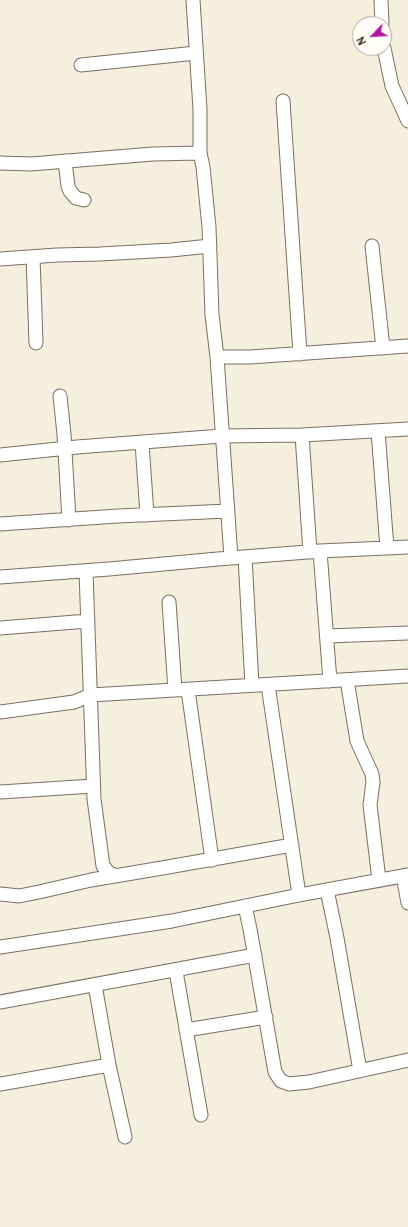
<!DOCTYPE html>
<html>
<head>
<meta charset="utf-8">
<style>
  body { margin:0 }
  #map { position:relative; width:408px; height:1227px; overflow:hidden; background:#f5efdd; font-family:Pangolin,sans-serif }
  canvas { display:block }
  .north { position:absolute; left:352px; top:16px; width:40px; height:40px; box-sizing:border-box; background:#fdfcf7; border:1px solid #afa8a0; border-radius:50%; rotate:245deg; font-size:11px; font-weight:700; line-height:16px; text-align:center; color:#3b2a1e }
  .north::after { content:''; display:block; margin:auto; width:14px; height:18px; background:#b5179e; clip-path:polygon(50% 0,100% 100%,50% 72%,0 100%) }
</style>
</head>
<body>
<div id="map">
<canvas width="408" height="1227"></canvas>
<div class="north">N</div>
</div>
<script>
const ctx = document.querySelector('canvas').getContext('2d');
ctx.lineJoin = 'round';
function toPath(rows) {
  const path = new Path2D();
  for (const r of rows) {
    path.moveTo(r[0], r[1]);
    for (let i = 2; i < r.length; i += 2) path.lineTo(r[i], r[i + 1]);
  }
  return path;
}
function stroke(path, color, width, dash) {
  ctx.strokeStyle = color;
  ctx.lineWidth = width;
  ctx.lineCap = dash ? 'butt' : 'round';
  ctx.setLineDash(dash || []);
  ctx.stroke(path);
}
const minor = toPath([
  [193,0,200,109,200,153],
  [381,0,382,24],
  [384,48,392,86,408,121],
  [81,65,196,53],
  [283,101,300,354],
  [65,161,68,186,70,191,76,198,84,200],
  [0,163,31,164,153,154,200,153,203,167,209,227,212,315,217,357,231,558],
  [372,246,383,348],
  [33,257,36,343],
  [0,259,57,255,100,254,171,250,210,246],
  [217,357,250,357,408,346],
  [60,396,64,434,69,520],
  [378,431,387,548],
  [302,435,310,552],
  [142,443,147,515],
  [0,455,77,447,222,436,302,435,408,429],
  [0,524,118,516,228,511],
  [320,551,330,681],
  [245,557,252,685],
  [86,571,94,799,103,866,109,873,116,876],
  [0,577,109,569,218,559,320,551,408,547],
  [169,602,175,690],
  [0,628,88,621],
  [327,636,408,633],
  [347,680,357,741,372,774,373,782,370,805,379,880],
  [268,685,299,895],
  [188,690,212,860],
  [0,712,74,702,91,695,408,676],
  [0,792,93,786],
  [403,876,408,903],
  [327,890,337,938,360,1071],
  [0,894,19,896,39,892,91,880,168,867,292,845],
  [245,906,250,929,275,1072,281,1081,289,1084,309,1082,408,1060],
  [0,947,172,921,299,895,408,875],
  [176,971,201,1115],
  [95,985,109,1065,125,1137],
  [0,1002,255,955],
  [186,1030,266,1017],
  [0,1084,109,1065]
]);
stroke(minor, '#7c6f61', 15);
stroke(minor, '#fff', 13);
</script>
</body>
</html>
